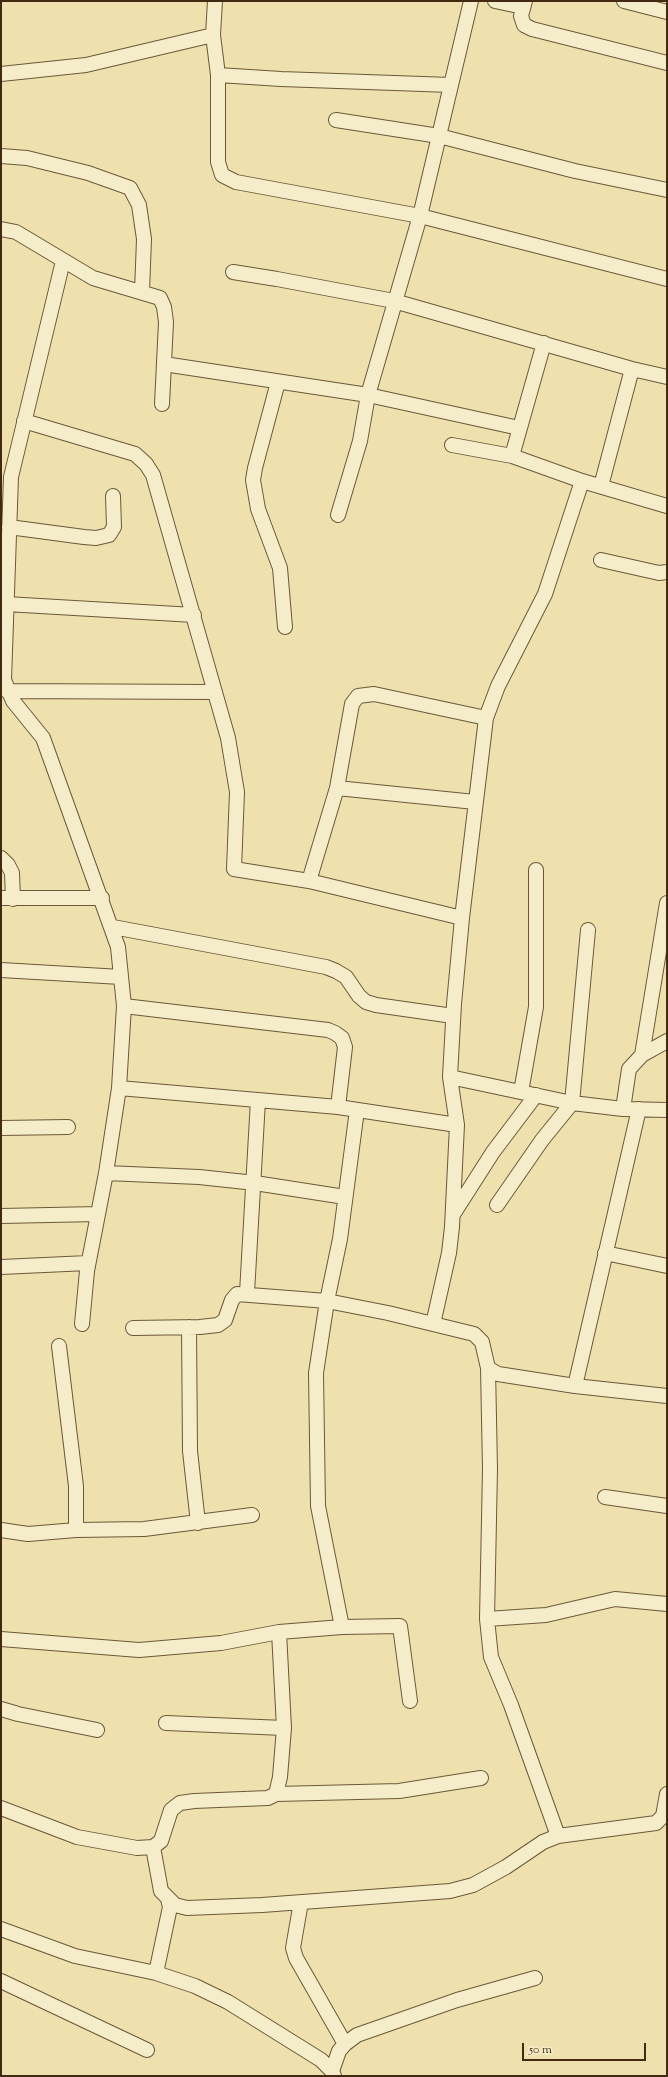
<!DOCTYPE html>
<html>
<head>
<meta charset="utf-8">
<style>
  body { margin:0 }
  #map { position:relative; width:668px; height:2077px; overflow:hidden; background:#efe1ad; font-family:"Sorts Mill Goudy",serif }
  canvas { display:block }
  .frame { position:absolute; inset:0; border:2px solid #412a11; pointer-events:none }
  .scale { position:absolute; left:522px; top:2043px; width:124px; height:18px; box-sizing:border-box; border:2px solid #412a11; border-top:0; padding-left:5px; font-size:12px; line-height:14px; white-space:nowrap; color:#412a11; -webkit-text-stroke:3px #f5ecca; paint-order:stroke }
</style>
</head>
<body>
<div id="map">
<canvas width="668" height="2077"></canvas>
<div class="frame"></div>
<div class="scale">50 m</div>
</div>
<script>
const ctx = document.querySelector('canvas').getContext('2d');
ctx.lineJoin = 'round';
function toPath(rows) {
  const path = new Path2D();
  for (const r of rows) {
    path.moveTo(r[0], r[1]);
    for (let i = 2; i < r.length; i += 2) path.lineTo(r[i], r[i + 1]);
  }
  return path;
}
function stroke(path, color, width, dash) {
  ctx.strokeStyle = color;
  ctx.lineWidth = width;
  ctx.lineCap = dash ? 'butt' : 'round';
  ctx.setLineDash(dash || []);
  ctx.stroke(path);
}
const street = toPath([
  [215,1,213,35,218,75,218,162,222,175,236,182,420,216,667,279],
  [495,1,523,7],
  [525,1,521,16,524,25,532,29,667,63],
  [624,1,667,12],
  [1,74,86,65,213,35],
  [218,75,281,79,451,85],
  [336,120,439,136,575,171,667,190],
  [1,156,27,158,88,173,130,188,139,205,144,239,142,292],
  [1,229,16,232,93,278,160,298,164,307,166,322,162,404],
  [63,261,11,477,4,680,13,701,43,738,118,947,124,1006,119,1088,106,1173,87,1271,82,1324],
  [233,272,277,279,394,301,632,369,667,377],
  [164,364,368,395,519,428],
  [278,382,255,468,253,480,258,509,280,568,285,627],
  [24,421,135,454,146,464,153,475,228,738,237,792,234,869,309,881,462,918],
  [452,445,512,456,582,481,667,506],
  [512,456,544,343],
  [601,486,632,369],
  [338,515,360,441,368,395,420,216,471,1],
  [9,527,84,537,96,538,109,535,114,527,113,496],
  [601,560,659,573,667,572],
  [6,604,194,615],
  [7,691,215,692],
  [337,788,475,802],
  [1,858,8,865,12,873,13,899],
  [309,881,337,788,352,704,358,696,374,694,486,718],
  [1,898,102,898],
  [113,927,326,967,336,971,346,977,359,996,366,1002,376,1005,453,1016],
  [1,970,121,977],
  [124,1006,328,1030,335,1033,342,1038,345,1047,338,1107],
  [642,1055,667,903],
  [450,1077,572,1103,623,1109,667,1110],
  [119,1088,338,1107,457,1125],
  [521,1092,536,1007,536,870],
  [623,1109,629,1069,642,1055,667,1041],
  [1,1128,68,1127],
  [106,1173,199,1177,255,1183,345,1197],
  [497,1205,542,1140,572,1103,588,930],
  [454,1213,493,1152,536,1095],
  [1,1216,98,1214],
  [605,1253,667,1266],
  [1,1267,88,1263],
  [247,1293,258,1100],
  [433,1324,449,1253,452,1227,457,1125,450,1077,454,1004,462,918,486,718,498,686,545,594,582,481],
  [189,1327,190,1451,198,1523],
  [133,1328,200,1327,218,1325,225,1320,232,1300,237,1294,327,1301,388,1313,474,1334,482,1342,488,1368,498,1374,575,1386,667,1396],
  [59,1346,76,1486,76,1530],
  [488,1368,490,1469,487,1619,491,1657,511,1705,558,1836],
  [575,1386,639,1109],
  [605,1497,667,1506],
  [1,1530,28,1534,76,1530,144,1529,252,1515],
  [487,1619,546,1615,615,1599,667,1604],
  [342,1627,318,1506,316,1373,327,1301,340,1239,357,1110],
  [1,1639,139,1650,221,1643,279,1632,342,1627,400,1626,410,1701],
  [1,1709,18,1714,97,1730],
  [166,1723,284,1728],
  [276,1794,399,1791,481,1778],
  [1,1808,77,1837,137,1848,153,1847,161,1841,171,1810,180,1803,194,1801,268,1798,276,1794,280,1777,284,1728,279,1632],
  [153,1847,161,1891,175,1905,187,1908,262,1905,450,1891,473,1885,506,1867,543,1842,558,1836,656,1823,663,1816,667,1794],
  [301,1902,293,1948,296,1958,345,2044],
  [1,1929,75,1956,156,1973,195,1986,228,2002,321,2060,332,2071,334,2076],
  [156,1973,170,1907,168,1899],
  [1,1981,147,2050],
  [332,2071,339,2051,345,2044,357,2035,457,2000,535,1978]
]);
stroke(street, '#6c5838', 16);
stroke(street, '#f5ecca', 14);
</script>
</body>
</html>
